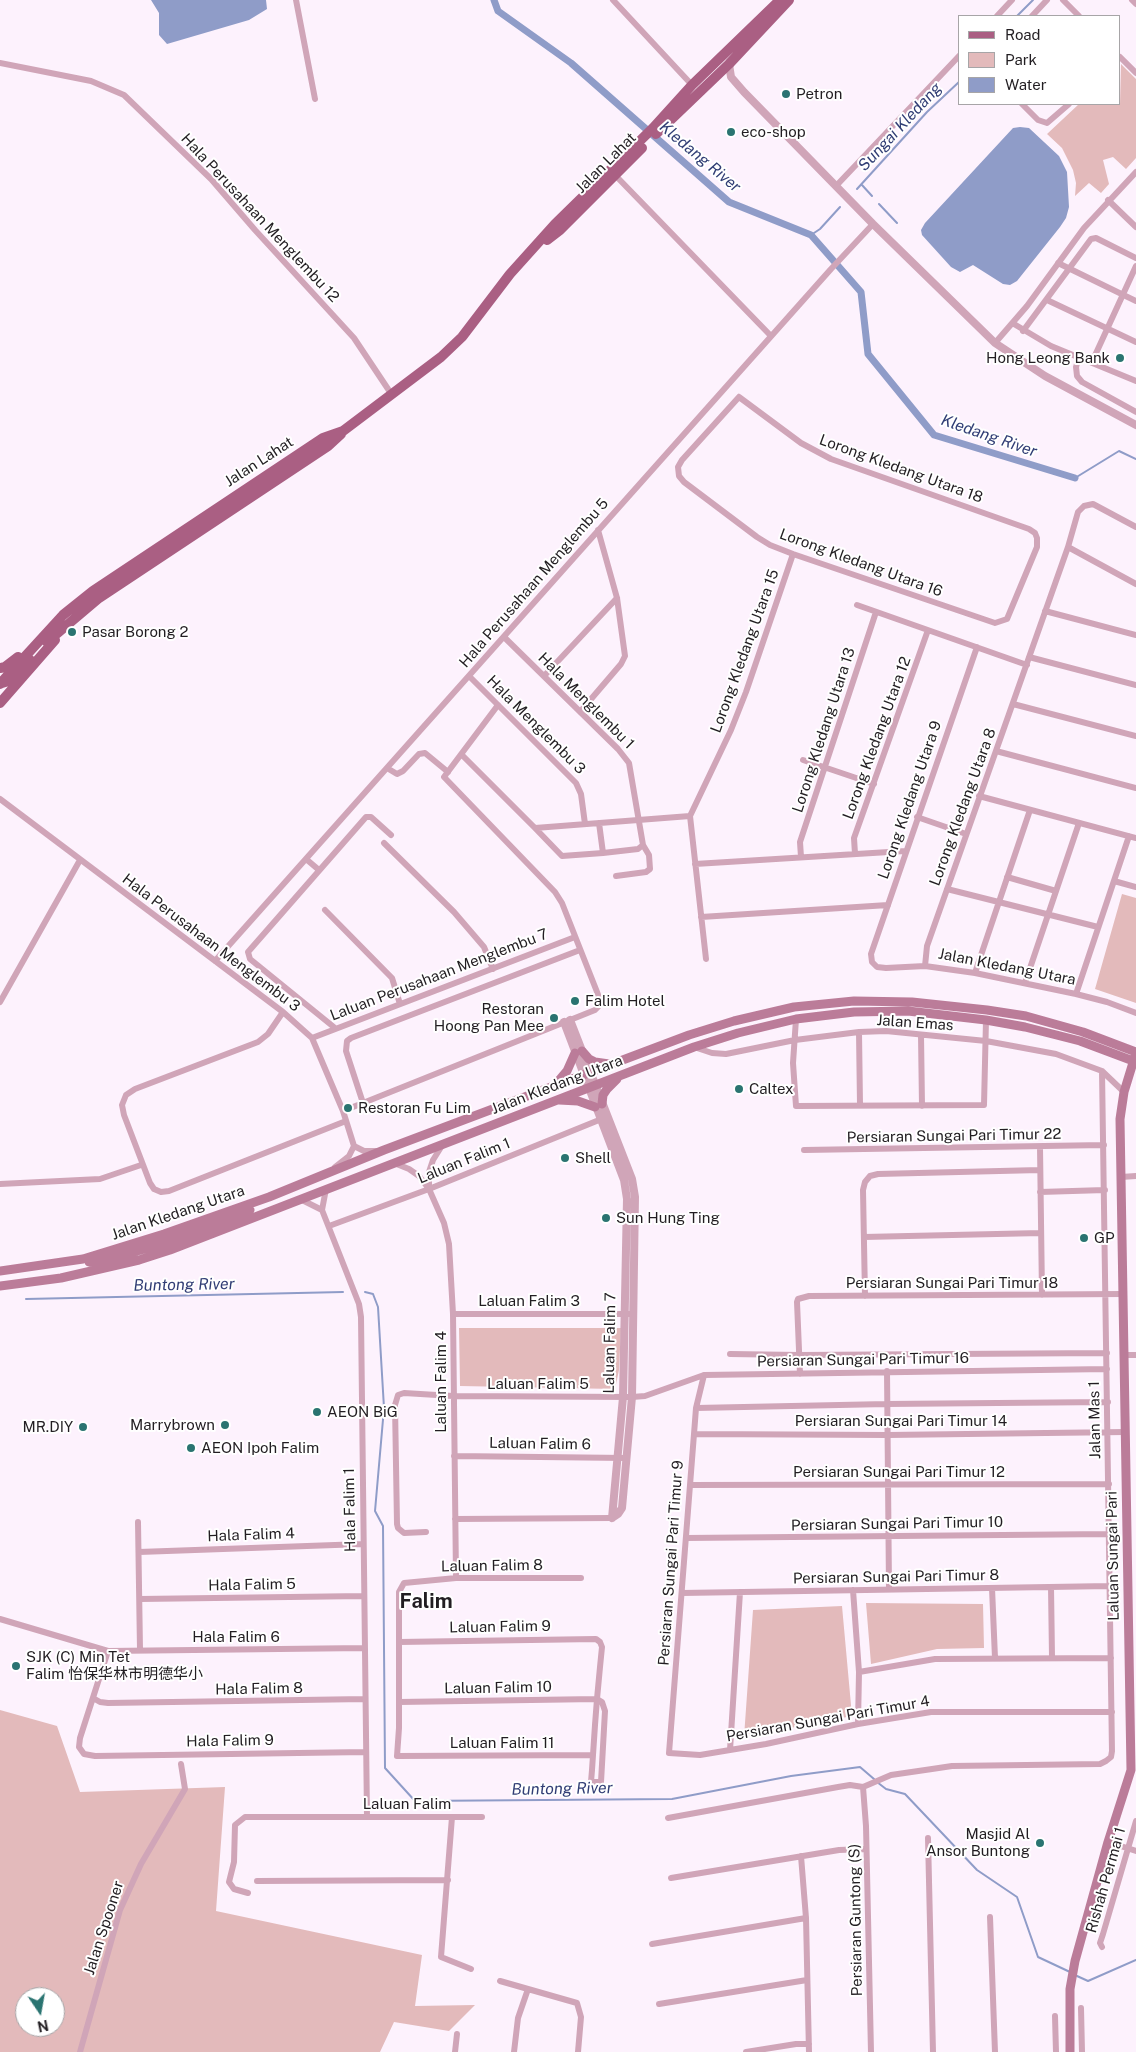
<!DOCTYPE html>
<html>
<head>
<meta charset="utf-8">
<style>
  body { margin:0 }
  #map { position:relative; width:1136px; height:2052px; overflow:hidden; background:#fdf2fd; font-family:"Public Sans",sans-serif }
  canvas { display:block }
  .legend { position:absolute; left:958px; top:15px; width:162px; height:90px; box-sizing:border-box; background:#fff; border:1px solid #a7a5a7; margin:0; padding:6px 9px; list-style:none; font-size:15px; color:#221e22 }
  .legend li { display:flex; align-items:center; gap:10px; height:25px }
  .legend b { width:25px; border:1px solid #a7a5a7 }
  .north { position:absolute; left:15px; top:1987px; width:50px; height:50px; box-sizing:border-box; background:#fff; border:1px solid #a7a5a7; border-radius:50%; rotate:168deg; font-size:14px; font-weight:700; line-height:20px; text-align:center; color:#221e22 }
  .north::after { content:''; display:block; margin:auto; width:18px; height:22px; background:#2a7471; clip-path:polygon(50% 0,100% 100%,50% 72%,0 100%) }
</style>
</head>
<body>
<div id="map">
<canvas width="1136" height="2052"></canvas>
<ul class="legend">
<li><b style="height:6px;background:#aa5f83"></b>Road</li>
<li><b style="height:14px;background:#e3babb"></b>Park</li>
<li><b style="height:14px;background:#8f9cc8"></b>Water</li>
</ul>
<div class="north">N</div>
</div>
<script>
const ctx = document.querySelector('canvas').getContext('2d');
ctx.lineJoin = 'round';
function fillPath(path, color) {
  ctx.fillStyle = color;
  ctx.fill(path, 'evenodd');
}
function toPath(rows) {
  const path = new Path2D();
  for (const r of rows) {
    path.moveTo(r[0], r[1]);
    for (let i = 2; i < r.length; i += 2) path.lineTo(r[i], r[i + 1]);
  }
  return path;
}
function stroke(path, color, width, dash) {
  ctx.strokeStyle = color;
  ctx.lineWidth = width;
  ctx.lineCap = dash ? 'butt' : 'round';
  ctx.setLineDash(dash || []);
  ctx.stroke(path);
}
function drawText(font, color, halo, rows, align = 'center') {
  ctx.font = font + ' "Public Sans","Noto Sans SC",sans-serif';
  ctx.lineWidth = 4;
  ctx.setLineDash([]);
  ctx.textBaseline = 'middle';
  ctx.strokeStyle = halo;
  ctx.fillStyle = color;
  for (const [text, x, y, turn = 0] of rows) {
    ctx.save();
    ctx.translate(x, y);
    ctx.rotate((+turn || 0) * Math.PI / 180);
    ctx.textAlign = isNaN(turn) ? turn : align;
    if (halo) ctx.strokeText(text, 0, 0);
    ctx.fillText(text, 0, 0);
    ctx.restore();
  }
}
const green = toPath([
  [1121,64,1136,79,1136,158,1126,169,1113,157,1103,160,1109,184,1101,193,1089,183,1075,196,1076,183,1073,170,1062,148,1047,134,1079,104,1120,104],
  [1122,894,1136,898,1136,1003,1095,989],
  [459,1328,621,1328,619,1370,615,1389,460,1386],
  [866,1603,983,1604,984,1648,937,1649,871,1664],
  [842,1606,852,1716,744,1737,753,1610],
  [0,1710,57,1726,80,1792,225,1787,216,1911,422,1955,415,2006,475,2005,449,2031,394,2022,380,2052,0,2052],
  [25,1997,55,1997,55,2027,25,2027]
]);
const water = toPath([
  [151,0,266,0,267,9,249,20,167,44,159,35,159,13],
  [1020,127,1029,128,1059,156,1067,172,1069,207,1066,218,1060,227,1017,281,1010,285,1003,284,973,265,960,272,951,267,922,235,921,230,925,223,1013,128]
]);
const stream = toPath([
  [1017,16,1033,0],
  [862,185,872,196],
  [857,189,927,112,960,81],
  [879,204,897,223],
  [811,235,820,229,840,207],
  [1075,478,1119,451,1136,459],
  [365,1292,373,1294,378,1307,384,1408,375,1511,383,1526,385,1768,415,1801,672,1799,791,1776,860,1767,874,1779],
  [26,1299,343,1292],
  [877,1782,886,1789,905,1794,977,1870,1017,1897,1038,1957,1070,1972],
  [1077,1976,1088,1981,1136,1960]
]);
const canal = toPath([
  [494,0,498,11,571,63,729,202,811,235,861,292,868,354,934,435,1075,478]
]);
const minor = toPath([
  [296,0,315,99],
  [613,0,692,85],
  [1063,0,1079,16],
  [1132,0,1136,4],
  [997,16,1012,0],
  [1032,16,1047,0],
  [1120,57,1136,73],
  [0,63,91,81,124,95,211,179,255,230,354,338,392,395],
  [1022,104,1038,120,1047,123,1069,104],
  [615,175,771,336],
  [836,186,960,55],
  [1108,200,1136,227],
  [1058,263,1136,301],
  [1047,300,1136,342],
  [1014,324,1051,346,1136,381],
  [1023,331,1091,239,1096,238,1136,258],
  [995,343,1027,306,1084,228,1136,172],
  [1079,357,1076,367,1077,376,1082,382,1136,412],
  [1092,362,1136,266],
  [739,397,801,443,831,459,1029,529,1035,533,1037,538,1037,547,1007,619,995,623,793,554,770,545,757,537,684,482,679,476,678,467,682,460,739,397],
  [1068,547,1136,584],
  [857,605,1027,665],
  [1045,611,1136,635],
  [504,637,618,749,629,763,643,845,649,855,650,869,646,872,616,876],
  [977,647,871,954,872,962,877,967,886,968,925,966,975,973,1076,994,1107,1002,1136,1013],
  [1029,657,1136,685],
  [469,676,576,783,581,794,585,824],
  [544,676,617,598],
  [1013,704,1136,736],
  [580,712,621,664,625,656,617,598,598,530],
  [996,751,1136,788],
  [462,755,535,828,690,816],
  [803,760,874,784],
  [387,768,397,774,403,771,419,754,425,753,448,772],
  [979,796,1136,838],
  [0,799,283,1012,312,1038,343,1111,354,1146],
  [917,817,966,834],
  [599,823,603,853],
  [535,828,562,856,603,853,638,849,643,845],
  [384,843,454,912,484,947,493,969],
  [855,854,854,838,928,630],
  [801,857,800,842,876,612],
  [306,859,319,870],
  [695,864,905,851],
  [1007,877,1056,891],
  [1114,881,1136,887],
  [947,889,1098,927],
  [325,910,392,978,400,1004],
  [701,917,888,905],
  [706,959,690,816,731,730,746,692,793,554],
  [215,961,831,269,873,224],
  [925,966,927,946,1068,547,1078,512,1084,506,1093,504,1136,527],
  [975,973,1030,810],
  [1025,983,1079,823],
  [1076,994,1129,836],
  [0,1002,80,860],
  [283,1012,268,1034,258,1042,135,1089,126,1095,122,1105,124,1115,150,1183,154,1189,161,1192,169,1191,346,1121],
  [796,1019,793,1063,796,1106,984,1105,986,1020],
  [335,1028,250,959,248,952,366,817,371,817,391,835],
  [859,1032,860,1105],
  [921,1035,922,1106],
  [312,1038,575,937],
  [694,1047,712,1053,726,1054,795,1040,859,1032,886,1031,986,1041,1056,1054,1102,1071,1124,1092],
  [363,1103,346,1051,347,1041,351,1038,580,950],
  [343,1111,595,1010,598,1007,599,997,562,903,555,892,444,777,498,705],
  [354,1146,364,1151,377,1151],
  [1040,1147,1042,1295],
  [804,1150,1104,1145],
  [394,1163,409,1169,419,1176,429,1189,444,1223,449,1244,453,1314,456,1578],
  [335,1167,349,1156,354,1146],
  [1121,1177,1136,1176],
  [0,1184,100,1179,141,1165],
  [326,1189,322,1210,359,1304,361,1317,367,1817],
  [429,1189,429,1172,433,1160,443,1144],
  [1040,1192,1105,1190],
  [300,1199,322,1210],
  [329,1226,429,1189,604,1118],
  [864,1237,1041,1233],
  [865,1296,863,1190,865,1182,870,1176,878,1174,1040,1170],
  [453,1314,634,1314],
  [730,1354,799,1355,1107,1353],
  [1123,1355,1136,1355],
  [887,1371,889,1589],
  [800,1374,797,1302,798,1299,809,1296,1123,1294],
  [704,1375,696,1408,694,1434,669,1753,700,1755,766,1744,858,1724,931,1712,1112,1712],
  [696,1408,887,1404,1108,1402],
  [694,1434,888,1435,1125,1432],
  [454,1456,626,1458],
  [690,1485,1109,1484],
  [455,1519,612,1518],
  [138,1522,140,1650],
  [426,1532,404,1533,398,1528,397,1524,395,1405,398,1395,404,1393,453,1396,632,1397,645,1396,704,1375,1107,1369],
  [686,1538,1109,1534],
  [139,1552,363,1544],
  [581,1578,456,1578,404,1583,399,1592,399,1728,397,1756,593,1755],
  [1051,1587,1052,1657],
  [992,1588,995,1658],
  [853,1590,859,1672,858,1724],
  [682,1593,1110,1586],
  [140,1599,364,1596],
  [0,1619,108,1651,365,1648],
  [108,1651,80,1738,79,1747,84,1754,95,1756,366,1752],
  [859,1672,935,1659,1111,1658],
  [93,1698,100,1702,108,1703,365,1699],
  [399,1702,597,1699,602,1702,605,1711,601,1782,591,1782,592,1770,595,1725,597,1699,600,1667,602,1647,600,1642,596,1639,399,1642],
  [730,1750,740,1592],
  [863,1787,891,1775,932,1769,952,1766,1100,1764,1106,1761,1111,1757,1112,1751,1102,1071],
  [863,1787,866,1826,871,2052],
  [452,1817,441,1957,471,1969],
  [668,1818,838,1787,850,1785,863,1787],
  [928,1838,933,2052],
  [1108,1842,1136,1851],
  [801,1856,806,1918,809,2052],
  [671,1878,839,1850,866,1849],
  [257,1881,448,1880],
  [248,1893,234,1889,229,1882,234,1862,235,1825,245,1817,482,1817],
  [990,1917,995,2052],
  [652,1944,806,1918],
  [1102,1947,1100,1943,1103,1934,1136,1821],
  [500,1981,577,2003,581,2017,578,2052],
  [659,2004,807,1980],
  [1081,2008,1082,2052],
  [1055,2016,1056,2052],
  [80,2052,120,1910,141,1864,185,1789,181,1764],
  [455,2052,457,2034],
  [514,2052,518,2018,528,1989],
  [746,2052,796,2044,809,2044]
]);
const tertiary = toPath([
  [729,64,731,77,744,92,873,224,995,343,1045,376,1136,425],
  [570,1020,632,1179,635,1197,632,1397,622,1508,618,1514,612,1518],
  [564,1022,624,1180,627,1199,623,1397,612,1518]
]);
const secondary = toPath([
  [582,1051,589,1059,595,1062,609,1064],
  [556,1084,567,1071,575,1053],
  [559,1100,578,1101,595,1107],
  [602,1104,603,1095,607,1089,617,1079],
  [89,1262,120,1256,168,1242,250,1210],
  [0,1271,83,1259,164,1234,269,1197,384,1150,689,1035,734,1021,794,1007,854,1001,912,1002,987,1010,1026,1016,1083,1032,1136,1052],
  [0,1286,61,1278,139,1260,170,1250,694,1047,738,1033,796,1019,854,1012,908,1011,986,1020,1025,1027,1080,1041,1136,1062],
  [1070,2052,1070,1989,1075,1961,1108,1842,1131,1770,1120,1119,1124,1092,1135,1056]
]);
const primary = toPath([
  [656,134,729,64,789,0],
  [547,240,560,230,642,148],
  [47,642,99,598,328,446,341,434],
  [0,668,5,667,18,657],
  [2,683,15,679,30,660],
  [0,684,63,615,93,591,323,438,343,431,441,357,462,337,510,274,555,224,653,128,692,85,780,0],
  [0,703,55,640]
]);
const markers = [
  [786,94,5,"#2a7471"],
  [731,132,5,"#2a7471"],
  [1120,358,5,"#2a7471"],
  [72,632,5,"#2a7471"],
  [575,1001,5,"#2a7471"],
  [554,1018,5,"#2a7471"],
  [739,1089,5,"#2a7471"],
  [348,1108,5,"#2a7471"],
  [565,1158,5,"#2a7471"],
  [606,1218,5,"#2a7471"],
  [1084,1238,5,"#2a7471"],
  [317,1412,5,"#2a7471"],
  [225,1425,5,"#2a7471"],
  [83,1427,5,"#2a7471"],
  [191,1448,5,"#2a7471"],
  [16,1666,5,"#2a7471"],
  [1040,1843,5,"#2a7471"]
];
const poiNames = [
  ["Petron",796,94],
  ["eco-shop",741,132],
  ["Hong Leong Bank",1110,358,"right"],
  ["Pasar Borong 2",82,632],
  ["Falim Hotel",585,1001],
  ["Restoran",544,1009,"right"],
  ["Hoong Pan Mee",544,1026,"right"],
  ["Caltex",749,1089],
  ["Restoran Fu Lim",358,1108],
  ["Shell",575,1158],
  ["Sun Hung Ting",616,1218],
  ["GP",1094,1238],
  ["AEON BiG",327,1412],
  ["Marrybrown",215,1425,"right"],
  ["MR.DIY",73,1427,"right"],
  ["AEON Ipoh Falim",201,1448],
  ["SJK (C) Min Tet",26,1657],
  ["Falim 怡保华林市明德华小",26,1674],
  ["Masjid Al",1030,1834,"right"],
  ["Ansor Buntong",1030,1851,"right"]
];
const streetNames = [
  ["Jalan Lahat",606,163,-45],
  ["Hala Perusahaan Menglembu 12",260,218,47],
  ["Jalan Lahat",259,462,-33],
  ["Lorong Kledang Utara 18",901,469,20],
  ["Lorong Kledang Utara 16",861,563,20],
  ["Hala Perusahaan Menglembu 5",534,583,-49],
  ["Lorong Kledang Utara 15",745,651,-70],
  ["Hala Menglembu 1",586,701,45],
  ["Hala Menglembu 3",536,725,45],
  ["Lorong Kledang Utara 13",824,730,-72],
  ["Lorong Kledang Utara 12",877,738,-70],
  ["Lorong Kledang Utara 9",910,800,-71],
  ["Lorong Kledang Utara 8",963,807,-70],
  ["Hala Perusahaan Menglembu 3",211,943,37],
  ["Jalan Kledang Utara",1007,967,11],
  ["Laluan Perusahaan Menglembu 7",439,975,-21],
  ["Jalan Emas",915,1023,4],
  ["Jalan Kledang Utara",557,1085,-21],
  ["Persiaran Sungai Pari Timur 22",954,1136,-1],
  ["Laluan Falim 1",464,1161,-22],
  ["Jalan Kledang Utara",178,1213,-19],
  ["Persiaran Sungai Pari Timur 18",952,1283],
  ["Laluan Falim 3",529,1301],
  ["Laluan Falim 7",610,1343,-89],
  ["Persiaran Sungai Pari Timur 16",863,1360,-1],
  ["Laluan Falim 4",441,1382,-90],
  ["Laluan Falim 5",538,1384],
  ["Jalan Mas 1",1095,1420,-91],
  ["Persiaran Sungai Pari Timur 14",901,1421],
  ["Laluan Falim 6",540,1444,1],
  ["Persiaran Sungai Pari Timur 12",899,1472],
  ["Hala Falim 1",350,1510,-91],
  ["Persiaran Sungai Pari Timur 10",897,1524,-1],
  ["Hala Falim 4",251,1535,-2],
  ["Laluan Sungai Pari",1113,1556,-91],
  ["Persiaran Sungai Pari Timur 9",671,1563,-86],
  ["Laluan Falim 8",492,1566,-1],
  ["Persiaran Sungai Pari Timur 8",896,1577,-1],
  ["Hala Falim 5",252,1585,-1],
  ["Laluan Falim 9",500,1627,-1],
  ["Hala Falim 6",236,1637],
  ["Laluan Falim 10",498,1688,-1],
  ["Hala Falim 8",259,1689,-1],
  ["Persiaran Sungai Pari Timur 4",828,1719,-10],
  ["Hala Falim 9",230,1741,-1],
  ["Laluan Falim 11",502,1743],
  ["Laluan Falim",407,1804],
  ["Rishah Permai 1",1106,1880,-74],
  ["Persiaran Guntong (S)",856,1920,-91],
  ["Jalan Spooner",104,1928,-72]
];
const waterNames = [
  ["Sungai Kledang",900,127,-47],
  ["Kledang River",700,157,40],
  ["Kledang River",989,436,19],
  ["Buntong River",184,1285,-1],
  ["Buntong River",562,1789,-1]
];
const districtNames = [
  ["Falim",426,1602]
];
fillPath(green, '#e3babb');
fillPath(water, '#8f9cc8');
stroke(stream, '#8f9cc8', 2);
stroke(canal, '#8f9cc8', 7);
stroke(minor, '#d0a5b8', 6);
stroke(tertiary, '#d0a5b8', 8);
stroke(secondary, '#bb7c99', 9);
stroke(primary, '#aa5f83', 10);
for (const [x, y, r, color] of markers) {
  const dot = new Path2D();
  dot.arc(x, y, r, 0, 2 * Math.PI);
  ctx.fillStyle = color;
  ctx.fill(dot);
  stroke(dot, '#fff', 2);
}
drawText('15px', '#221e22', '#fff', poiNames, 'left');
drawText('15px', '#221e22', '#fff', streetNames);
drawText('italic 16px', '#313e75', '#fff', waterNames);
drawText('bold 20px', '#221e22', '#fff', districtNames);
</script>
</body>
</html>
